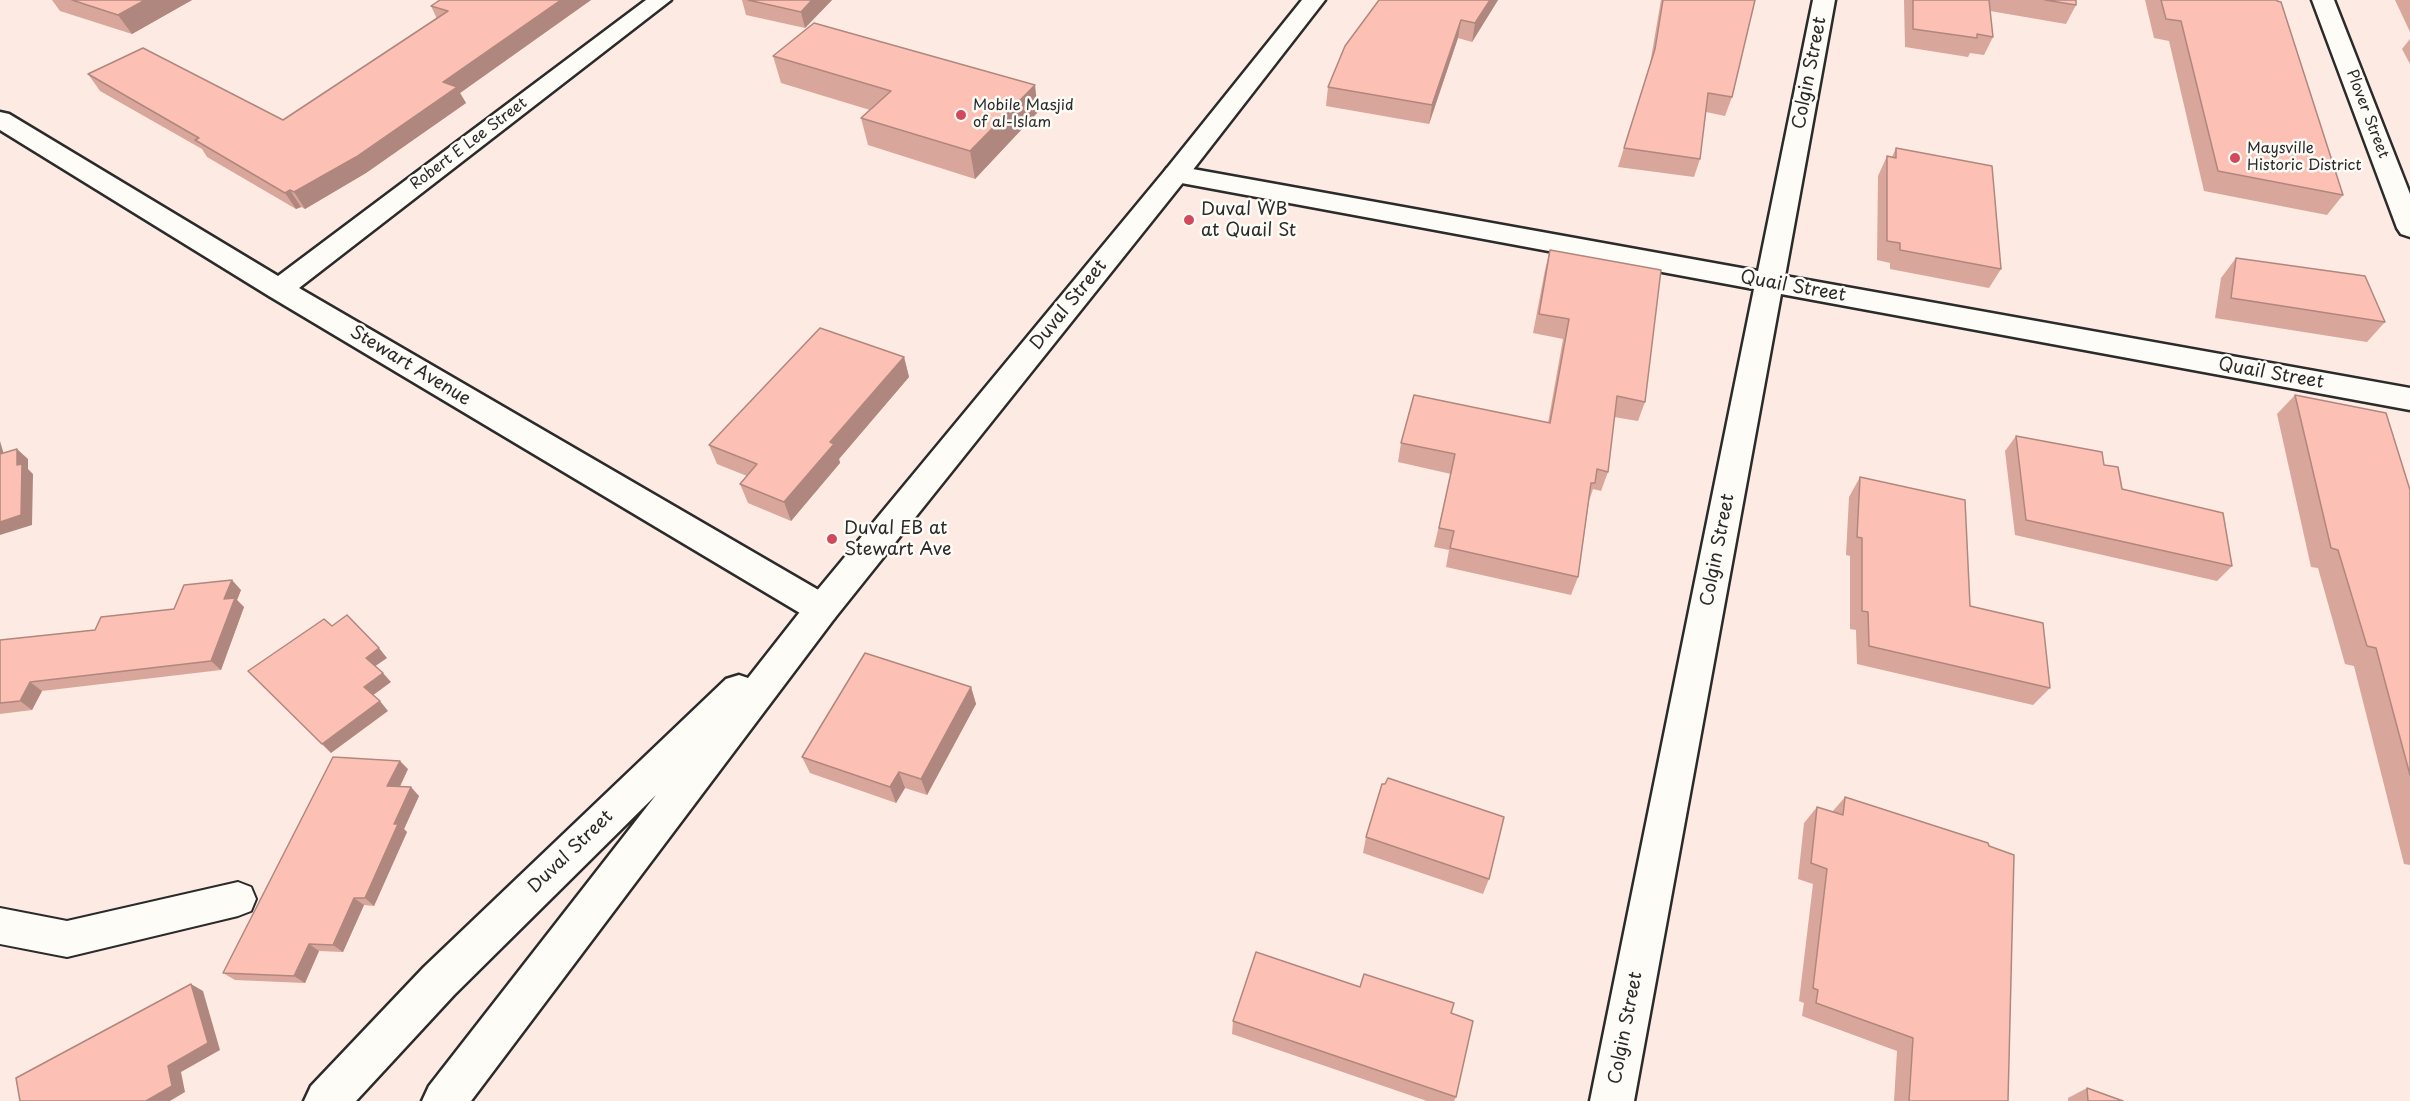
<!DOCTYPE html>
<html>
<head>
<meta charset="utf-8">
<style>
  body { margin:0 }
  canvas { display:block; background:#fdeae3 }
</style>
</head>
<body>
<canvas width="2410" height="1101"></canvas>
<script>
const ctx = document.querySelector('canvas').getContext('2d');
ctx.lineJoin = 'round';
function toPath(rows) {
  const path = new Path2D();
  for (const r of rows) {
    path.moveTo(r[0], r[1]);
    for (let i = 2; i < r.length; i += 2) path.lineTo(r[i], r[i + 1]);
  }
  return path;
}
function stroke(path, color, width, dash) {
  ctx.strokeStyle = color;
  ctx.lineWidth = width;
  ctx.lineCap = dash ? 'butt' : 'round';
  ctx.setLineDash(dash || []);
  ctx.stroke(path);
}
function fillPath(path, color) {
  ctx.fillStyle = color;
  ctx.fill(path, 'evenodd');
}
function drawText(font, color, halo, rows, align = 'center') {
  ctx.font = font + ' "Playpen Sans",sans-serif';
  ctx.lineWidth = 5;
  ctx.setLineDash([]);
  ctx.textBaseline = 'middle';
  ctx.strokeStyle = halo;
  ctx.fillStyle = color;
  for (const [text, x, y, turn = 0] of rows) {
    ctx.save();
    ctx.translate(x, y);
    ctx.rotate((+turn || 0) * Math.PI / 180);
    ctx.textAlign = isNaN(turn) ? turn : align;
    if (halo) ctx.strokeText(text, 0, 0);
    ctx.fillText(text, 0, 0);
    ctx.restore();
  }
}
const lane = toPath([
  [238,882,251,887,256,899,251,911,238,916,67,957,0,944,0,908,67,921,238,882]
]);
const street = toPath([
  [646,0,671,0,299,288,834,599,839,609,834,619,822,623,810,619,269,296,0,130,0,112,9,114,278,276,646,0],
  [1813,0,1835,0,1785,276,2410,388,2410,410,1781,294,1634,1101,1590,1101,1754,289,1176,182,1167,180,1163,174,1167,168,1176,166,1758,271,1813,0],
  [2312,0,2334,0,2410,194,2410,237,2401,234,2397,228,2312,0]
]);
const secondary = toPath([
  [1302,0,1325,0,1185,180,834,619,471,1101,422,1101,429,1086,656,795,454,995,356,1101,304,1101,311,1086,424,967,726,679,739,675,748,678,810,599,1167,168,1302,0]
]);
const wall = toPath([
  [52,0,192,0,132,34,60,11],
  [440,0,591,0,460,93,466,103,366,173,305,209,301,207,296,209,207,157,202,149,100,91,88,74,283,120,437,19,431,6],
  [742,0,832,0,805,28,746,15],
  [1379,0,1498,0,1472,42,1458,38,1429,124,1326,106,1328,87],
  [1661,0,1755,0,1732,97,1725,116,1706,112,1700,159,1694,177,1618,167,1650,64],
  [1904,0,2076,0,2076,5,2066,24,1990,11,1993,37,1984,55,1970,53,1968,57,1905,47],
  [2145,0,2277,0,2343,195,2327,215,2204,191,2169,41,2154,38],
  [2395,0,2410,0,2410,32],
  [2410,39,2410,64,2402,49],
  [773,56,1038,112,975,179,868,145,861,118,870,110,781,83],
  [1896,148,2001,269,1989,288,1890,269,1890,263,1877,260,1878,176,1887,156,1892,157],
  [1550,250,1645,402,1638,421,1614,417,1608,472,1601,491,1593,489,1589,501,1578,577,1571,595,1446,567,1449,550,1434,547,1451,474,1398,462,1401,443,1548,423,1563,339,1533,333,1545,270],
  [2236,258,2385,322,2367,342,2215,318,2221,278],
  [904,357,909,377,839,459,840,463,791,521,748,503,740,484,747,476,717,464,709,445],
  [2295,395,2410,490,2410,865,2404,864,2354,666,2345,664,2318,568,2311,567,2277,414],
  [2016,436,2104,465,2122,489,2232,566,2217,581,2015,535,2005,451],
  [1860,477,1970,606,2050,688,2033,705,1857,664,1856,630,1850,629,1850,556,1846,555,1849,497],
  [241,590,237,600,244,607,221,670,42,691,32,710,0,714,0,640,95,630],
  [971,687,976,704,927,795,905,788,896,803,810,773,802,757],
  [408,769,400,787,419,796,404,829,407,832,374,906,364,905,343,952,319,951,305,983,235,980,223,973],
  [1845,797,2008,1101,1894,1101,1897,1051,1802,1016,1804,1003,1799,1001,1813,884,1798,879,1804,823,1817,807,1832,812],
  [1366,837,1489,879,1483,894,1363,853],
  [1360,987,1451,1013,1456,1097,1454,1101,1427,1101,1232,1034,1233,1021],
  [2087,1088,2123,1101,2068,1101,2068,1098]
]);
const shadedWall = toPath([
  [145,0,192,0,132,34,118,15],
  [561,0,591,0,460,93,466,103,366,173,305,209,294,192,443,82],
  [812,0,832,0,805,28,801,12],
  [1490,0,1498,0,1472,42,1475,23],
  [1461,20,1458,38,1429,124,1432,105],
  [1035,85,1038,112,975,179,970,151],
  [290,190,301,207,296,209,285,193],
  [904,357,909,377,839,459,840,463,791,521,784,502,830,442],
  [0,441,7,465,0,458],
  [17,449,28,459,28,469,33,474,32,525,0,535,0,522,17,465],
  [232,580,241,590,237,600,244,607,221,670,211,661,224,599],
  [379,648,387,658,374,667,366,658],
  [383,673,391,682,372,696,364,687],
  [30,682,42,691,32,710,20,701],
  [971,687,976,704,927,795,921,779],
  [380,701,388,711,331,753,322,744],
  [400,761,408,769,396,794,387,786],
  [899,772,905,788,896,803,890,787],
  [411,787,419,796,404,829,407,832,374,906,365,898,394,824],
  [354,898,364,905,343,952,333,945],
  [309,944,319,951,305,983,294,976],
  [191,984,203,991,220,1050,181,1072,185,1092,170,1101,146,1101,168,1066]
]);
const building = toPath([
  [72,0,145,0,118,15,72,0],
  [440,0,561,0,443,82,457,87,356,157,294,192,290,190,285,193,195,140,199,138,88,74,143,48,283,120,448,11,431,6,440,0],
  [748,0,812,0,801,12,748,0],
  [1379,0,1490,0,1475,23,1461,20,1432,105,1328,87,1345,46,1379,0],
  [1663,0,1755,0,1732,97,1708,93,1700,159,1624,148,1655,49,1663,0],
  [1913,0,1989,0,1993,37,1977,34,1977,38,1913,29,1913,0],
  [2045,0,2076,0,2076,5,2045,0],
  [2161,0,2277,0,2277,1,2281,2,2343,195,2218,171,2181,21,2166,19,2161,0],
  [814,23,1035,85,970,151,861,118,891,91,773,56,814,23],
  [1896,148,1992,166,2001,269,1900,250,1900,243,1887,241,1887,156,1896,158,1896,148],
  [1550,250,1661,270,1645,402,1617,396,1608,472,1597,469,1595,483,1591,483,1578,577,1450,548,1454,531,1439,528,1455,454,1401,443,1414,395,1550,423,1569,319,1539,314,1550,250],
  [2236,258,2365,276,2385,322,2231,298,2236,258],
  [820,328,904,357,830,442,834,444,784,502,740,484,757,464,709,445,820,328],
  [2295,395,2386,413,2410,490,2410,775,2376,648,2367,646,2338,550,2331,548,2295,395],
  [2016,436,2102,452,2104,465,2118,467,2122,489,2223,513,2232,566,2026,520,2016,436],
  [17,449,17,465,22,464,21,515,0,522,0,454,17,449],
  [1860,477,1965,500,1970,606,2043,623,2050,688,1869,646,1868,612,1862,611,1862,538,1857,537,1860,477],
  [232,580,224,599,235,598,211,661,30,682,20,701,0,703,0,640,95,630,101,617,174,609,184,585,232,580],
  [347,615,379,648,366,658,383,673,364,687,380,701,322,744,248,671,324,619,332,626,347,615],
  [865,653,971,687,921,779,899,772,890,787,802,757,865,653],
  [333,757,400,761,387,786,411,787,394,824,398,824,365,898,354,898,333,945,309,944,294,976,223,973,333,757],
  [1388,778,1504,817,1489,879,1366,837,1382,784,1385,784,1388,778],
  [1845,797,1988,843,1989,846,2014,855,2008,1101,1909,1101,1913,1038,1816,1003,1818,990,1813,988,1827,869,1811,863,1817,807,1843,815,1845,797],
  [1256,952,1360,987,1364,974,1454,1003,1451,1013,1473,1021,1456,1097,1233,1021,1256,952],
  [191,984,208,1043,168,1066,172,1086,146,1101,20,1101,16,1078,191,984],
  [2087,1088,2123,1101,2088,1101,2087,1088]
]);
const markers = [
  [961,115,6,"#d1495b"],
  [2235,158,6,"#d1495b"],
  [1189,220,6,"#d1495b"],
  [832,539,6,"#d1495b"]
];
const farPoinames = [
  ["Mobile Masjid",973,106],
  ["of al-Islam",973,123],
  ["Maysville",2247,149],
  ["Historic District",2247,166]
];
const farStreetnames = [
  ["Plover Street",2367,114,69],
  ["Robert E Lee Street",469,144,-37]
];
const streetNames = [
  ["Colgin Street",1810,73,-79],
  ["Quail Street",1793,287,10],
  ["Duval Street",1069,305,-51],
  ["Stewart Avenue",410,366,31],
  ["Quail Street",2271,374,10],
  ["Colgin Street",1718,550,-79],
  ["Duval Street",571,852,-44],
  ["Colgin Street",1626,1028,-79]
];
const poiNames = [
  ["Duval WB",1201,210],
  ["at Quail St",1201,231],
  ["Duval EB at",844,529],
  ["Stewart Ave",844,550]
];
stroke(lane, '#2b2b2b', 4);
stroke(street, '#2b2b2b', 5);
stroke(secondary, '#2b2b2b', 5);
fillPath(lane, '#fdfcf7');
fillPath(street, '#fdfcf7');
fillPath(secondary, '#fdfcf7');
fillPath(wall, '#d9a69b');
fillPath(shadedWall, '#b0877e');
fillPath(building, '#fcc1b4');
stroke(building, '#b0877e', 1.5);
for (const [x, y, r, color] of markers) {
  const dot = new Path2D();
  dot.arc(x, y, r, 0, 2 * Math.PI);
  ctx.fillStyle = color;
  ctx.fill(dot);
  stroke(dot, '#fdfcf7', 2);
}
drawText('15px', '#2b2b2b', '#fdfcf7', farPoinames, 'left');
drawText('15px', '#2b2b2b', '#fdfcf7', farStreetnames);
drawText('18px', '#2b2b2b', '#fdfcf7', streetNames);
drawText('18px', '#2b2b2b', '#fdfcf7', poiNames, 'left');
</script>
</body>
</html>
